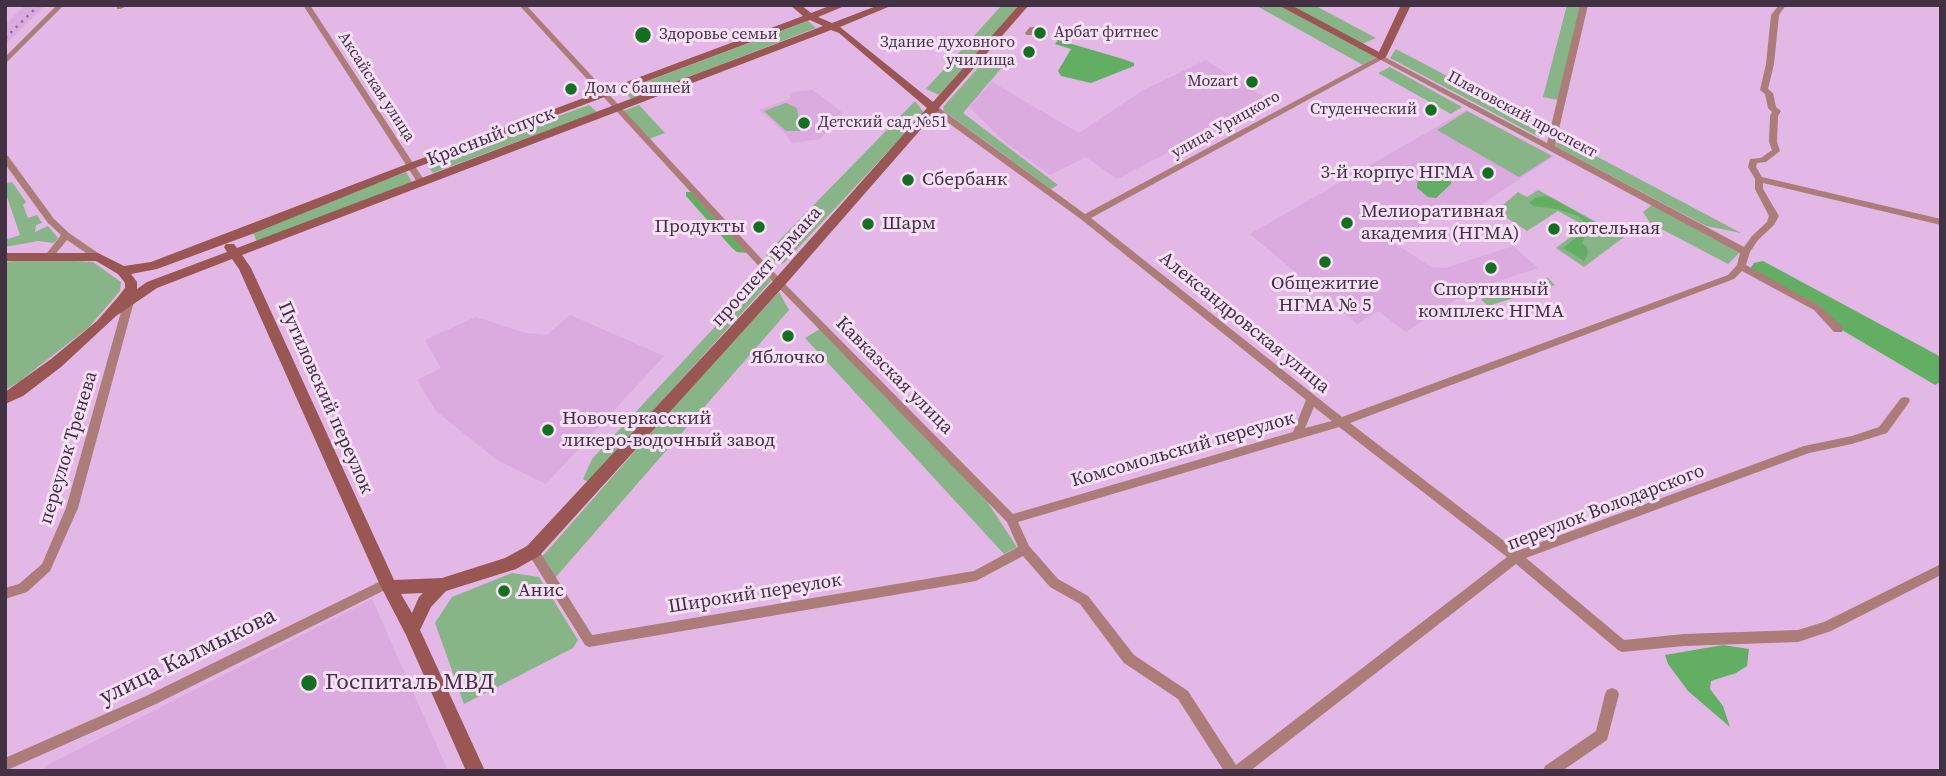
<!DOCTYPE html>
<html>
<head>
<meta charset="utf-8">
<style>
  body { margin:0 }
  #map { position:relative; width:1946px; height:776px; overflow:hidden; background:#e3b7e6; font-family:"Source Serif 4",serif }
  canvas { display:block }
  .frame { position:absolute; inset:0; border:7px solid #423043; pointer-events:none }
</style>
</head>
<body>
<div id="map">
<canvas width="1946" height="776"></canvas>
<div class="frame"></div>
</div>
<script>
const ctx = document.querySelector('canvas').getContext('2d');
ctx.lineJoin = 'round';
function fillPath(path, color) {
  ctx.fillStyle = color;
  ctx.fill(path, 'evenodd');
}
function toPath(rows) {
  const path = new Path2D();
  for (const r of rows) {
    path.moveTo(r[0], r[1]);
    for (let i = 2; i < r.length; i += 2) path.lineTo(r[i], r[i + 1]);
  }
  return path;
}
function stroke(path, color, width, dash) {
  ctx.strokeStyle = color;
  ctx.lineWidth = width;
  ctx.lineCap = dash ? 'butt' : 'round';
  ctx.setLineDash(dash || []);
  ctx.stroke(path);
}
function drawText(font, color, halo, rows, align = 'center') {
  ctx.font = font + ' "Source Serif 4",serif';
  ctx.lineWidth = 6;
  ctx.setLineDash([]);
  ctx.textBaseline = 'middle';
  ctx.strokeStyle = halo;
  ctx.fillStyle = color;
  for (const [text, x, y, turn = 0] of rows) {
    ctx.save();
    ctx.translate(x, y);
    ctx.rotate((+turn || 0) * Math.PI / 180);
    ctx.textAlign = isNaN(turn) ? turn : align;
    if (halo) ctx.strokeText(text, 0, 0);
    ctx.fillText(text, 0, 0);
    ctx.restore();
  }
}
const built = toPath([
  [25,5,46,5,5,45,5,25],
  [1206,60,1269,100,1117,179,1086,157,1050,175,1005,142,969,107,992,82,1079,133,1142,91],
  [813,90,843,113,820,139,792,143,785,133,759,110,789,99,793,92],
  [1466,110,1554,156,1472,211,1456,205,1393,242,1431,267,1445,268,1513,246,1538,268,1469,291,1406,332,1378,311,1357,324,1250,234],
  [570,315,664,356,546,484,497,460,436,411,417,380,441,368,425,340,476,317,526,333,547,335],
  [372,599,448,771,44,771,44,767]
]);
const green = toPath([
  [1002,5,1019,5,939,95,926,89],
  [1255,5,1279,5,1376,57,1363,65],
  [1289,5,1314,5,1376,38,1362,44],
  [1567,5,1581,5,1558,100,1543,97],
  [808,21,816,28,631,99,624,90],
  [1396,49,1538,124,1539,137,1390,58],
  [986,59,1005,64,963,113,1058,185,1051,189,944,111,943,107],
  [1390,67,1462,107,1451,114,1378,73],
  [915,101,924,113,785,262,781,264,768,259,766,254],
  [786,103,797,108,800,131,786,131,764,111],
  [589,105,597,112,433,173,426,164],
  [639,105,665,133,649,139,623,111],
  [1467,111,1552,156,1519,177,1437,130],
  [1560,136,1579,147,1741,233,1706,226,1555,146],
  [406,172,412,182,257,242,252,230],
  [12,182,26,202,23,205,28,218,37,215,42,223,36,225,35,232,48,226,58,238,54,243,38,241,5,247,5,240,20,235,5,191,5,184],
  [1538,190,1624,237,1584,267,1556,248,1585,226,1558,211,1527,231,1496,211,1518,192,1527,197],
  [1653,204,1741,251,1728,264,1650,223,1643,212],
  [36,259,93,262,121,282,120,291,89,327,20,381,5,390,5,262],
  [766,272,771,281,588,482,583,479,592,459],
  [1548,278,1555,285,1488,306,1481,299],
  [779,292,789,310,555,578,541,558,701,376],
  [820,329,986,500,1017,547,1004,554,805,338],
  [512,573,539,577,578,640,573,648,464,704,435,623,452,597]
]);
const forest = toPath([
  [1058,40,1123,59,1134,63,1134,66,1091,83,1061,76,1058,71,1071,49,1055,44],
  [1431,172,1442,172,1452,177,1451,184,1436,198,1428,197,1417,188,1418,175],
  [686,192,691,192,747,253,737,252,732,248,686,196],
  [1545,196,1552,198,1613,233,1610,238,1587,233,1582,243,1587,247,1588,254,1584,261,1563,248,1589,227,1578,216,1556,209,1534,206,1529,203,1535,198],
  [1763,261,1941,357,1941,382,1935,385,1842,330,1821,307,1750,269,1754,263],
  [1723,645,1749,649,1747,666,1736,673,1711,681,1710,689,1723,706,1730,727,1688,691,1668,664,1665,655]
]);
const street = toPath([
  [57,5,64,5,5,64,5,57,57,5],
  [117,5,130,5,120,9,117,9,117,5],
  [303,5,310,5,426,183,425,185,419,185,303,5],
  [519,5,526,5,782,281,1013,514,1293,432,1306,400,1082,220,932,111,932,107,938,107,1085,214,1381,55,1547,143,1580,5,1588,5,1555,146,1744,247,1752,236,1767,222,1769,216,1755,189,1755,179,1748,167,1750,159,1761,158,1772,150,1769,142,1770,116,1772,112,1768,108,1765,94,1760,90,1766,64,1771,15,1779,5,1786,5,1779,15,1774,64,1768,89,1773,93,1776,107,1781,111,1778,116,1777,142,1780,151,1766,162,1757,163,1756,167,1762,177,1941,219,1941,225,1763,183,1763,189,1779,216,1774,225,1758,240,1750,252,1746,265,1820,306,1842,326,1843,329,1842,332,1834,332,1814,310,1742,271,1734,279,1350,423,1517,551,1804,446,1852,436,1879,427,1901,398,1905,397,1909,398,1910,401,1887,433,1852,444,1809,453,1526,558,1624,640,1684,634,1798,630,1824,622,1941,564,1941,575,1831,631,1798,642,1684,646,1622,652,1618,650,1516,564,1250,771,1224,771,1178,699,1124,663,1080,604,1050,587,1023,556,976,581,589,647,585,645,529,555,527,551,529,547,533,546,537,547,592,635,974,571,1018,547,1007,522,776,285,519,5],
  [1381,60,1740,253,1737,265,1728,275,1342,417,1091,218,1381,60],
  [1314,407,1332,421,1305,428,1314,407],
  [1339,427,1507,557,1236,765,1188,691,1134,655,1088,596,1058,579,1029,546,1018,522,1339,427],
  [1030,27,1036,27,1040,30,1032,35,1026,35,1025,33,1030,27],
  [5,155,8,156,54,219,69,233,101,255,103,257,101,259,95,259,67,240,53,257,47,257,45,255,47,253,61,235,48,223,5,164,5,155],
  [131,291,136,294,78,508,50,571,27,592,5,599,5,588,19,584,42,564,66,508,126,294,131,291],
  [387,578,391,579,393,583,391,587,156,704,5,771,5,758,146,696,387,578],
  [1612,688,1617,690,1619,694,1607,740,1562,771,1543,771,1545,766,1596,731,1605,694,1607,690,1612,688]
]);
const secondary = toPath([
  [790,5,801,5,811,13,832,5,847,5,818,17,832,23,879,5,893,5,840,27,933,102,1019,5,1029,5,939,108,939,111,936,112,784,286,539,556,516,569,446,591,431,607,420,630,485,771,466,771,406,635,379,583,239,269,232,259,157,288,116,316,61,367,23,396,5,404,5,392,51,359,97,321,118,297,125,288,125,283,118,274,96,261,5,261,5,253,98,253,124,266,151,262,407,164,803,16,790,5],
  [810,20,823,26,237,248,234,244,226,244,224,247,227,252,147,282,137,289,137,282,131,274,157,269,252,234,415,168,810,20],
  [831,30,839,33,927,108,774,280,527,546,505,558,442,578,394,580,251,268,242,255,831,30],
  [423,593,419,597,412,613,401,594,423,593],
  [1278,5,1291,5,1379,52,1401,5,1411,5,1386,57,1381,60,1278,5]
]);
const rail = toPath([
  [5,38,39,5]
]);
const markers = [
  [1040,33,7,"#12701e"],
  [643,35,9,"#12701e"],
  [1029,52,7,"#12701e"],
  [1252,82,7,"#12701e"],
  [571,89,7,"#12701e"],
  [1431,110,7,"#12701e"],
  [804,123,7,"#12701e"],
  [1488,173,7,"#12701e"],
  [908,180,7,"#12701e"],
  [1347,223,7,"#12701e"],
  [868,224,7,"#12701e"],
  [759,227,7,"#12701e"],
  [1554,229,7,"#12701e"],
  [1325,262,7,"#12701e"],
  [1491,268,7,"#12701e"],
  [788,336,7,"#12701e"],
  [548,430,7,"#12701e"],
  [504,591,7,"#12701e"],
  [309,683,9,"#12701e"]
];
const farPoinames = [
  ["Арбат фитнес",1054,33],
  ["Здоровье семьи",659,35],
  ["Здание духовного",1015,43,"right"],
  ["училища",1015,61,"right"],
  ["Mozart",1238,82,"right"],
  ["Дом с башней",585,89],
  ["Студенческий",1417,110,"right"],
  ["Детский сад №51",818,123]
];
const farStreetnames = [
  ["Аксайская улица",376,87,57],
  ["Платовский проспект",1522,115,28],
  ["улица Урицкого",1226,125,-29]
];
const streetNames = [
  ["Красный спуск",491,137,-21],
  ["проспект Ермака",767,267,-48],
  ["Александровская улица",1244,323,39],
  ["Кавказская улица",894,376,45],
  ["Путиловский переулок",325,398,66],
  ["переулок Тренева",69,448,-73],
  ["Комсомольский переулок",1183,450,-16],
  ["переулок Володарского",1606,508,-21],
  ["Широкий переулок",755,594,-9]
];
const poiNames = [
  ["3-й корпус НГМА",1474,173,"right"],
  ["Сбербанк",922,180],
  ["Мелиоративная",1361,212],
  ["академия (НГМА)",1361,234],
  ["Шарм",882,224],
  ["Продукты",745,227,"right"],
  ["котельная",1568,229],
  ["Общежитие",1325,284,"center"],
  ["НГМА № 5",1325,306,"center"],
  ["Спортивный",1491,290,"center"],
  ["комплекс НГМА",1491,312,"center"],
  ["Яблочко",788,358,"center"],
  ["Новочеркасский",562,419],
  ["ликеро-водочный завод",562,441],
  ["Анис",518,591]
];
const nearStreetnames = [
  ["улица Калмыкова",188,657,-26]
];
const nearPoinames = [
  ["Госпиталь МВД",325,683]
];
fillPath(built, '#dbaade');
fillPath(green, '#87b587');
fillPath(forest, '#62af64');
fillPath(street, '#ac7c78');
fillPath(secondary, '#995652');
stroke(rail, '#917293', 2.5, [2.5, 5]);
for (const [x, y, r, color] of markers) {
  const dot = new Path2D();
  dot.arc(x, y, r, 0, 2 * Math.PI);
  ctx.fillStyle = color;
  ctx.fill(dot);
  stroke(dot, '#f7e0f8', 2.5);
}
drawText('16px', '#423043', '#f7e0f8', farPoinames, 'left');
drawText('16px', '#423043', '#f7e0f8', farStreetnames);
drawText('19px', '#423043', '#f7e0f8', streetNames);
drawText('19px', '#423043', '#f7e0f8', poiNames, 'left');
drawText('23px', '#423043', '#f7e0f8', nearStreetnames);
drawText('23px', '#423043', '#f7e0f8', nearPoinames, 'left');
</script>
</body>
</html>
